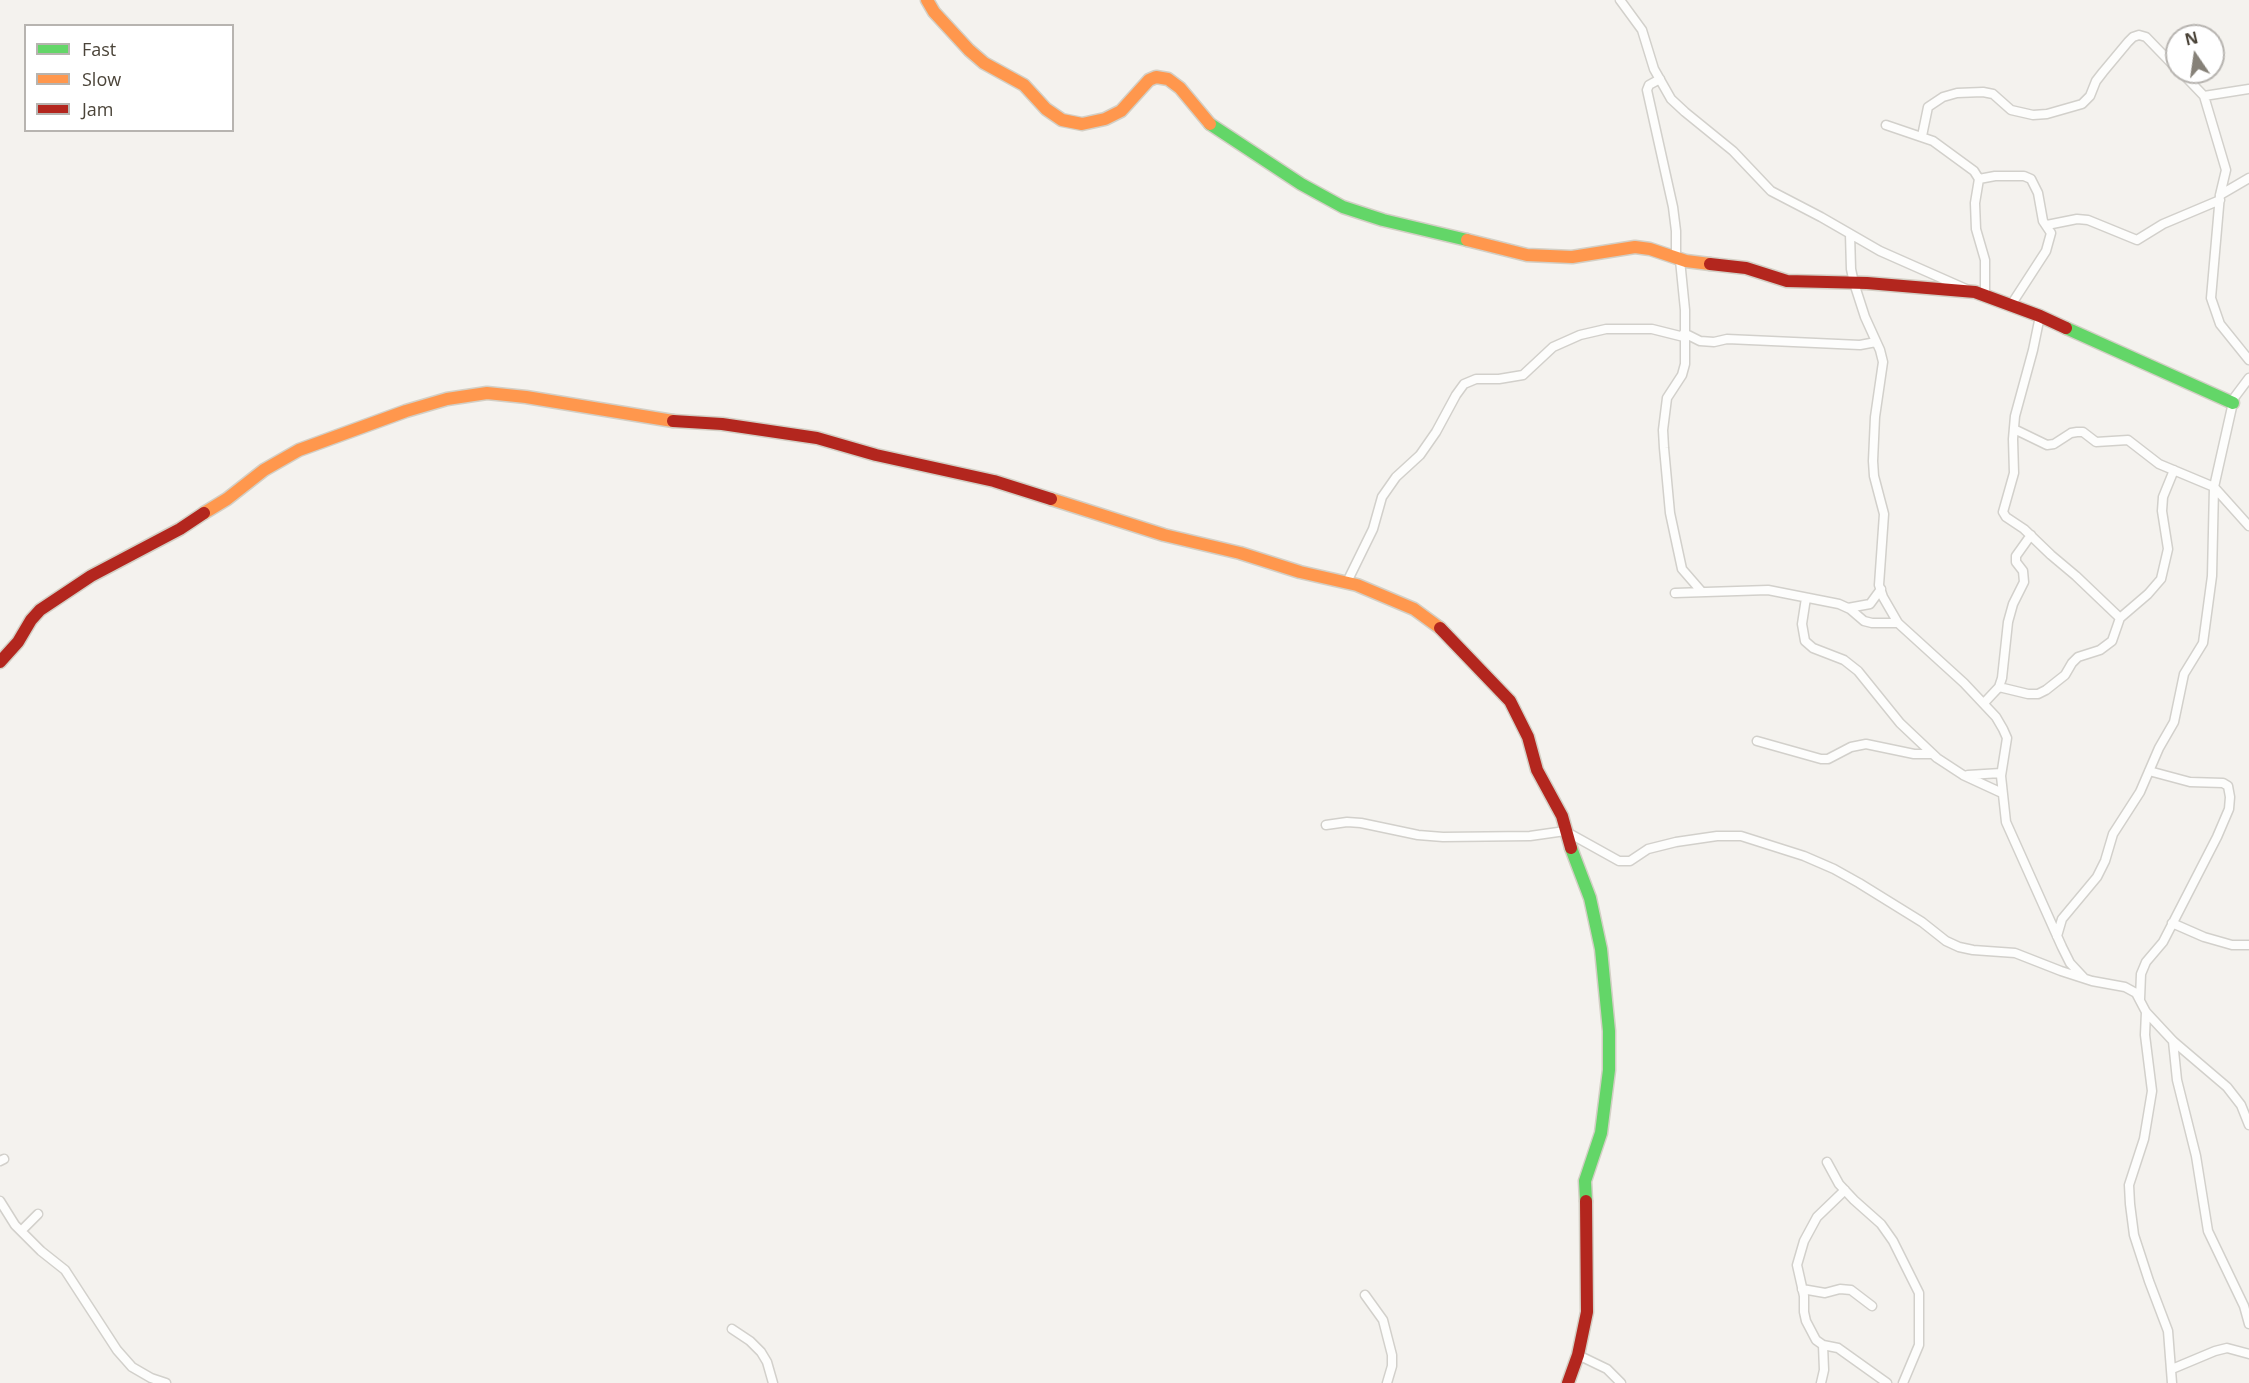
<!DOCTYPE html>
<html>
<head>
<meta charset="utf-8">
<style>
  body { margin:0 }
  #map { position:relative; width:2249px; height:1383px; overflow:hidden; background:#f4f2ee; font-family:"Open Sans",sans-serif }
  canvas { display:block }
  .legend { position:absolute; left:24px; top:24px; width:210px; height:108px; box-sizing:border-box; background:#fff; border:2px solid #b7b4b0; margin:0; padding:8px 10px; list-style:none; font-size:18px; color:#4b4439 }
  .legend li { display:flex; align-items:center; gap:12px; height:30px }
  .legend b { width:30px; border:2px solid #b7b4b0 }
  .north { position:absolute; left:2165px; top:24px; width:60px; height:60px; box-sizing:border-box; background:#fff; border:2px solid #b7b4b0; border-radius:50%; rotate:347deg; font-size:16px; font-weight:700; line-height:24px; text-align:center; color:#4b4439 }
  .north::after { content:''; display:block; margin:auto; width:21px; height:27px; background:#868178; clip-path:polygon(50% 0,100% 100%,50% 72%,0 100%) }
</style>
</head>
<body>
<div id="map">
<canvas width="2249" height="1383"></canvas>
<ul class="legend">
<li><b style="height:8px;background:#63d668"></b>Fast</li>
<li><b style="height:8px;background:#ff974d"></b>Slow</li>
<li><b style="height:8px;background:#b3261e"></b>Jam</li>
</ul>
<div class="north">N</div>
</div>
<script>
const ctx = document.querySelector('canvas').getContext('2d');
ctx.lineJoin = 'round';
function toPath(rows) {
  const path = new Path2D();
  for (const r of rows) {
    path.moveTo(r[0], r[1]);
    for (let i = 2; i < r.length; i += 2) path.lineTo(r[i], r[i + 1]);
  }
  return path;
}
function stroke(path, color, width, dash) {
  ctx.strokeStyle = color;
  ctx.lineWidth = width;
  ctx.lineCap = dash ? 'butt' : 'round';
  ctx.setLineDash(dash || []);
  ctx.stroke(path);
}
const street = toPath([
  [1620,0,1642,30,1654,69,1671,99,1685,112,1733,151,1771,191,1821,217,1880,251,1966,289],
  [2181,72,2204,96,2226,170,2220,195,2211,298,2220,324,2249,360],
  [1660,79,1649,85,1647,90,1673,207,1676,231,1676,259],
  [2204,96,2249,89],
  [1886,125,1933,141,1974,171,1979,179,1975,203,1976,229,1985,260,1985,296],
  [1922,136,1928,107,1943,97,1957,93,1983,92,1993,94,2011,110,2033,115,2047,114,2082,104,2090,96,2096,81,2103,72,2128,42,2133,37,2139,35,2146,37,2177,69],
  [1979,179,1995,176,2024,176,2031,179,2038,193,2043,221,2051,233,2046,251,2011,305],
  [2220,195,2249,178],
  [2047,225,2077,219,2088,220,2137,240,2163,224,2220,200],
  [1850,234,1851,269,1854,283,1865,317,1880,350,1883,362,1875,417,1873,461,1874,476,1884,514,1879,585,1883,597,1898,623,1964,683,1996,717,2003,729,2007,738,2001,776,2006,822,2062,947,2070,963,2084,978],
  [1680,260,1685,310,1685,364,1682,375,1667,398,1663,430,1664,448,1670,513,1682,569,1702,592],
  [2040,316,2033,350,2015,416,2013,439,2014,473,2003,512,2006,517,2024,529,2051,555,2076,576,2120,618],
  [1684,333,1700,341,1714,342,1727,339,1860,345,1876,342],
  [2014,429,2047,445,2054,444,2071,433,2077,432,2083,432,2096,442,2128,440,2159,464,2214,487,2249,526],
  [1347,582,1373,529,1382,497,1396,477,1420,455,1436,432,1456,395,1464,384,1476,379,1499,379,1523,375,1553,347,1580,335,1606,329,1652,329,1684,337],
  [1675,593,1768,590,1839,604,1850,609,1864,621,1872,623,1898,623],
  [1806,598,1802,624,1805,641,1813,648,1844,660,1858,671,1900,723,1937,758,1963,775,2002,793],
  [1848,608,1870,604,1881,589],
  [1999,687,2028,694,2038,694,2046,690,2065,675,2072,663,2078,657,2100,650,2112,641,2120,618,2148,594,2161,579,2168,549,2162,511,2163,497,2174,470],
  [1984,703,1999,687,2002,678,2008,622,2013,604,2024,582,2023,571,2016,562,2016,556,2031,535],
  [1757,741,1821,759,1828,759,1851,747,1866,744,1914,754,1932,754],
  [1968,775,2001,773],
  [1326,825,1347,822,1361,823,1418,835,1443,837,1530,836,1565,831,1619,861,1630,861,1648,849,1676,842,1717,836,1741,836,1804,856,1834,869,1859,883,1922,922,1946,941,1959,947,1973,950,2015,953,2061,971,2092,981,2125,987,2136,993,2146,1012,2173,1041,2227,1087,2241,1105,2249,1125],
  [2172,923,2204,937,2232,945,2249,945],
  [2057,936,2062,919,2097,877,2105,861,2113,834,2140,792,2159,748,2174,722,2184,674,2203,643,2212,576,2214,487,2234,398,2249,378],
  [2140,999,2141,974,2146,962,2163,942,2217,837,2229,809,2230,797,2228,786,2223,783,2190,782,2149,771],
  [2146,1012,2145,1035,2152,1091,2144,1139,2129,1185,2130,1204,2134,1235,2149,1281,2168,1331,2172,1383],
  [2173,1041,2177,1080,2196,1156,2208,1231,2244,1306,2249,1324],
  [0,1161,4,1159],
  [1827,1162,1839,1184,1854,1200,1881,1224,1893,1241,1919,1293,1919,1345,1903,1383],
  [1845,1190,1817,1217,1804,1241,1797,1265,1804,1296,1804,1312,1806,1321,1816,1340,1823,1345,1838,1348,1887,1383],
  [0,1201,15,1225,41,1251,65,1270,117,1350,132,1367,151,1378,166,1383],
  [21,1231,38,1214],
  [1802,1289,1825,1293,1840,1289,1851,1290,1872,1306],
  [1365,1295,1383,1320,1392,1355,1392,1366,1387,1383],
  [732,1329,750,1341,761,1352,767,1362,773,1383],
  [1578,1355,1607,1369,1621,1383],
  [2172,1369,2215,1351,2227,1348,2249,1354],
  [1821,1383,1824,1370,1823,1345]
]);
const fast = toPath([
  [1210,124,1301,184,1343,207,1383,220,1467,240],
  [2066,328,2233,403],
  [1571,848,1590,898,1601,949,1609,1031,1609,1070,1601,1133,1585,1181,1586,1201]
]);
const slow = toPath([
  [927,0,934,12,969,50,984,63,1024,85,1046,109,1062,120,1082,124,1105,119,1121,111,1149,80,1156,77,1168,79,1180,88,1210,124],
  [1467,240,1527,255,1572,257,1635,247,1650,249,1686,261,1710,264],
  [1051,499,1164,535,1240,553,1300,572,1357,585,1414,609,1440,628],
  [204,513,227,499,264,470,299,450,406,411,447,399,487,393,526,397,673,421]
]);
const jam = toPath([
  [1710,264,1746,268,1787,281,1867,283,1975,292,2040,316,2066,328],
  [673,421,722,424,817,438,876,455,994,481,1051,499],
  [1440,628,1510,701,1528,737,1537,770,1562,816,1571,848],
  [0,662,18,642,31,620,40,610,91,576,180,529,204,513],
  [1568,1383,1578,1355,1587,1312,1586,1201]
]);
stroke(street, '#d2d0cb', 11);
stroke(fast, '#d3cfc5', 15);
stroke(slow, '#d3cfc5', 15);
stroke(jam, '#d3cfc5', 15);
stroke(street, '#fdfdfc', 8);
stroke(fast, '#63d668', 12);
stroke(slow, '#ff974d', 12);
stroke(jam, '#b3261e', 12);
</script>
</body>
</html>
